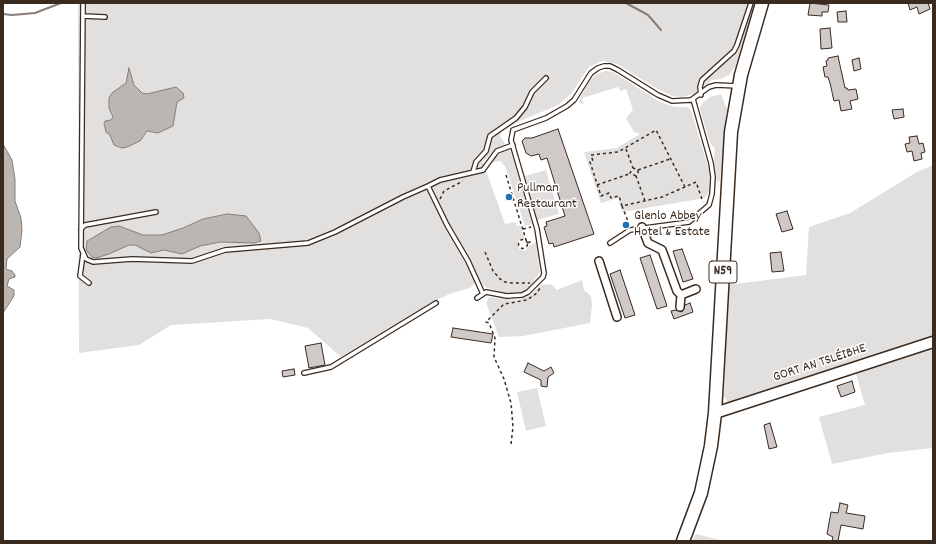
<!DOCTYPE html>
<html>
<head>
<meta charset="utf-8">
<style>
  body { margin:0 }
  #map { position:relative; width:936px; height:544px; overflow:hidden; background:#fff; font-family:Dekko,sans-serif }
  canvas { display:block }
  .frame { position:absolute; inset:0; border:4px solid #3b2a1e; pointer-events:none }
</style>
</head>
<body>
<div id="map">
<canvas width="936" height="544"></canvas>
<div class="frame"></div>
</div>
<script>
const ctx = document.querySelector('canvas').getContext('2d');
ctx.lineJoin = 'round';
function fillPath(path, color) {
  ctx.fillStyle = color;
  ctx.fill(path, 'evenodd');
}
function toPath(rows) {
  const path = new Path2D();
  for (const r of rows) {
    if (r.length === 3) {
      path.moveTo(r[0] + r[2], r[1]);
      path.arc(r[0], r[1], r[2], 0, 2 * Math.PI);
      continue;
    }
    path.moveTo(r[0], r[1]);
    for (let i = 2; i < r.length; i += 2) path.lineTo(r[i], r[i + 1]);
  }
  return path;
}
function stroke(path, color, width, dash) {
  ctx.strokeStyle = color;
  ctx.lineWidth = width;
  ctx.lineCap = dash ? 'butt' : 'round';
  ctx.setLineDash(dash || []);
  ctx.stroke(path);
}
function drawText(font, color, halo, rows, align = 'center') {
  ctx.font = font + ' Dekko,sans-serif';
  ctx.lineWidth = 3;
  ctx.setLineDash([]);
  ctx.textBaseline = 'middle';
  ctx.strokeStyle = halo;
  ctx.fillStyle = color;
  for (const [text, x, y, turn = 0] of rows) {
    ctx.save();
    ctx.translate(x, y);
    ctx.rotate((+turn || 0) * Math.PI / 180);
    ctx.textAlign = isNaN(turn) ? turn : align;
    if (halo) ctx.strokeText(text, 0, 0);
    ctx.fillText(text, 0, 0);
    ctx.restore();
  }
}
const green = toPath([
  [78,3,755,3,735,67,729,75,721,79,712,80,694,94,681,97,672,96,656,88,617,64,602,61,589,67,571,94,558,105,520,121,501,132,500,136,505,144,494,150,483,162,505,224,515,222,517,226,520,225,524,238,518,241,519,249,525,251,530,245,536,242,540,272,529,288,520,293,510,294,487,288,481,283,458,241,454,242,474,279,474,284,470,288,452,293,432,302,341,357,308,328,270,319,171,325,139,345,79,353],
  [605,71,613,72,660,102,675,107,687,107,691,110,709,170,710,184,709,192,705,198,622,212,618,198,601,203,584,152,617,148,640,134,634,132,626,118,633,110,626,89,621,91,618,87,582,98,584,104,579,103,580,98,591,79,595,75],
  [721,94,727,109,720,180,717,182,714,157,715,149,710,143,700,109,701,105,710,97],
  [506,150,510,150,514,162,532,224,525,226,505,166,500,161,493,162,495,156],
  [933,165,933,339,730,404,728,403,724,396,728,285,806,275,809,227,850,213,917,172],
  [546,170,550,184,529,190,525,176],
  [551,188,559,214,537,220,530,194],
  [582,280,584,290,591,296,592,305,590,323,523,336,499,337,486,303,489,297,517,300,529,296,541,285,551,284,557,290],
  [933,348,933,448,888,453,832,464,819,417,865,405,856,374],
  [537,388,546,426,526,431,517,392],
  [696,534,724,541,692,541]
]);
const water = toPath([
  [129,68,134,85,142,93,147,94,176,87,183,93,184,98,177,102,173,126,158,133,147,131,140,141,127,147,122,148,114,145,110,135,106,132,104,123,105,121,111,120,113,117,109,108,109,98,112,93,126,83,129,68],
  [3,144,12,160,15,179,15,201,21,218,22,230,20,247,7,259,6,269,12,271,15,275,15,277,9,279,7,286,14,290,14,296,3,313,3,144],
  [227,214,246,216,259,233,261,241,254,243,220,242,200,246,182,254,164,250,151,253,135,245,129,245,109,254,96,258,92,257,86,250,87,241,111,227,119,226,143,235,162,235,183,228,203,219,227,214]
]);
const stream = toPath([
  [626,3,648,15,661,30],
  [3,14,12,15,35,13,61,3]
]);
const building = toPath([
  [810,3,829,5,828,12,822,12,822,16,808,15,810,3],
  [908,3,928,3,930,9,919,14,917,7,910,10,908,3],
  [846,11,847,22,838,22,837,12,846,11],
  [830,28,832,48,821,49,820,29,830,28],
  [838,56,845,88,847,88,848,90,856,89,858,99,850,101,852,109,841,111,839,100,834,101,830,83,828,77,825,77,823,67,827,66,826,61,828,60,828,58,838,56],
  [859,58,861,69,854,71,852,60,859,58],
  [903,109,904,117,894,119,892,110,903,109],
  [558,129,594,234,554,247,553,243,549,244,544,227,547,226,546,222,565,216,547,158,541,160,539,154,531,156,526,153,522,141,525,138,532,138,558,129],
  [917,136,919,144,923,143,925,152,921,153,922,159,914,161,912,151,907,152,905,144,910,143,909,137,917,136],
  [787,211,793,229,782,232,776,214,787,211],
  [682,249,693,279,683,282,673,251,682,249],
  [781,252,784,271,772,272,770,253,781,252],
  [650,255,667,306,657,309,640,258,650,255],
  [620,270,635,315,625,318,610,274,620,270],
  [690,303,693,312,674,319,671,311,676,310,682,312,685,305,690,303],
  [453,328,493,334,491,343,451,337,453,328],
  [321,343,325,365,309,368,305,346,321,343],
  [528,363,544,371,551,367,554,373,548,377,547,387,541,386,541,380,524,372,528,363],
  [294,369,295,375,283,377,282,371,294,369],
  [852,381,855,392,841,397,837,386,852,381],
  [770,423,777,447,769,449,764,425,770,423],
  [840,503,848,505,846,513,865,516,863,529,841,525,838,541,832,541,833,537,827,534,831,512,838,513,840,503]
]);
const path = toPath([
  [626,149,633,168],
  [638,170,670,159],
  [506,175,527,243,533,241],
  [636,176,630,173,633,168,638,170,638,173,636,176,645,201],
  [597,185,629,174],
  [685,187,656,130,618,152,591,155,593,161,590,162,601,196,609,193,611,198,619,196,622,206,662,197,696,182,703,202],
  [440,199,444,191,463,181],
  [622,206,629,224],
  [523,229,531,227],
  [523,244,4.5],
  [485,252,493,271,500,279,505,282,512,283,530,283],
  [511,444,513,427,511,403,504,379,494,357,495,338,489,323,486,322,504,304,527,300,537,293,540,288]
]);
const lane = toPath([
  [83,3,81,248,86,259,93,262,132,259,192,261,225,250,308,243,335,232,403,197,428,186,447,225,468,261,483,294],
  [83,16,105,17],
  [701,95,700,87,702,80,734,51,737,45,751,3],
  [473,172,476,162,486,151,490,136,516,118,525,107,532,92,546,78],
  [428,186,440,180,483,170,497,151,513,145],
  [81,229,85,225,156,212],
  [610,243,630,230,689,222,709,205,712,194,713,177,711,163,693,99],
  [83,254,80,276,89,283],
  [477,298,486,292,507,296,522,295,528,292,543,277,544,273,537,229,511,140,513,130,546,118,567,106,574,100,591,73,598,68,604,66,610,66,618,70,658,95,672,101,691,100,709,87,716,85,738,86],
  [304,373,331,367,436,303]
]);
const street = toPath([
  [642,227,648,243,662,250,677,291,681,295,696,289],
  [599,261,617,317],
  [680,307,681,295]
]);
const secondary = toPath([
  [715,413,933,342]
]);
const primary = toPath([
  [683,541,701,493,711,446,715,413,731,132,741,75,762,3]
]);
const markers = [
  [509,197,4,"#1f6fb2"],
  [626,225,4,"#1f6fb2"]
];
const shields = [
  [723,272,28]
];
const shieldNames = [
  ["N59",723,272]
];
const poiNames = [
  ["Pullman",517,189],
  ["Restaurant",517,205],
  ["Glenlo Abbey",634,217],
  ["Hotel & Estate",634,233]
];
const streetNames = [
  ["GORT AN TSLÉIBHE",820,364,-18]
];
fillPath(green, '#e2e0de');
fillPath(water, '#bcb6b3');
stroke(water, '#887e77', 1);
stroke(stream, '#887e77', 2);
fillPath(building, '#cfcac7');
stroke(building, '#3b2a1e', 1);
stroke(lane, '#3b2a1e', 6);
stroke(street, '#3b2a1e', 10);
stroke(secondary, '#3b2a1e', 13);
stroke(primary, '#3b2a1e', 15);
stroke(path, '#3b2a1e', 1.5, [3, 3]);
stroke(lane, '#fff', 3.5);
stroke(street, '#fff', 7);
stroke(secondary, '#fff', 10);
stroke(primary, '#fff', 12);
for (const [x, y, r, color] of markers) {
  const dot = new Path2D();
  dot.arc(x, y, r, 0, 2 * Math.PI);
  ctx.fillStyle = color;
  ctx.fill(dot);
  stroke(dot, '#fff', 1.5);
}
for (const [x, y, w] of shields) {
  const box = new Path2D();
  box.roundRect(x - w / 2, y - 11, w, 22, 3);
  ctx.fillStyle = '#fff';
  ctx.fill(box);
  stroke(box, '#3b2a1e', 1);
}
drawText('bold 13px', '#3b2a1e', null, shieldNames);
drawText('14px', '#3b2a1e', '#fff', poiNames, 'left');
drawText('14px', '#3b2a1e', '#fff', streetNames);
</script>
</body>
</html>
